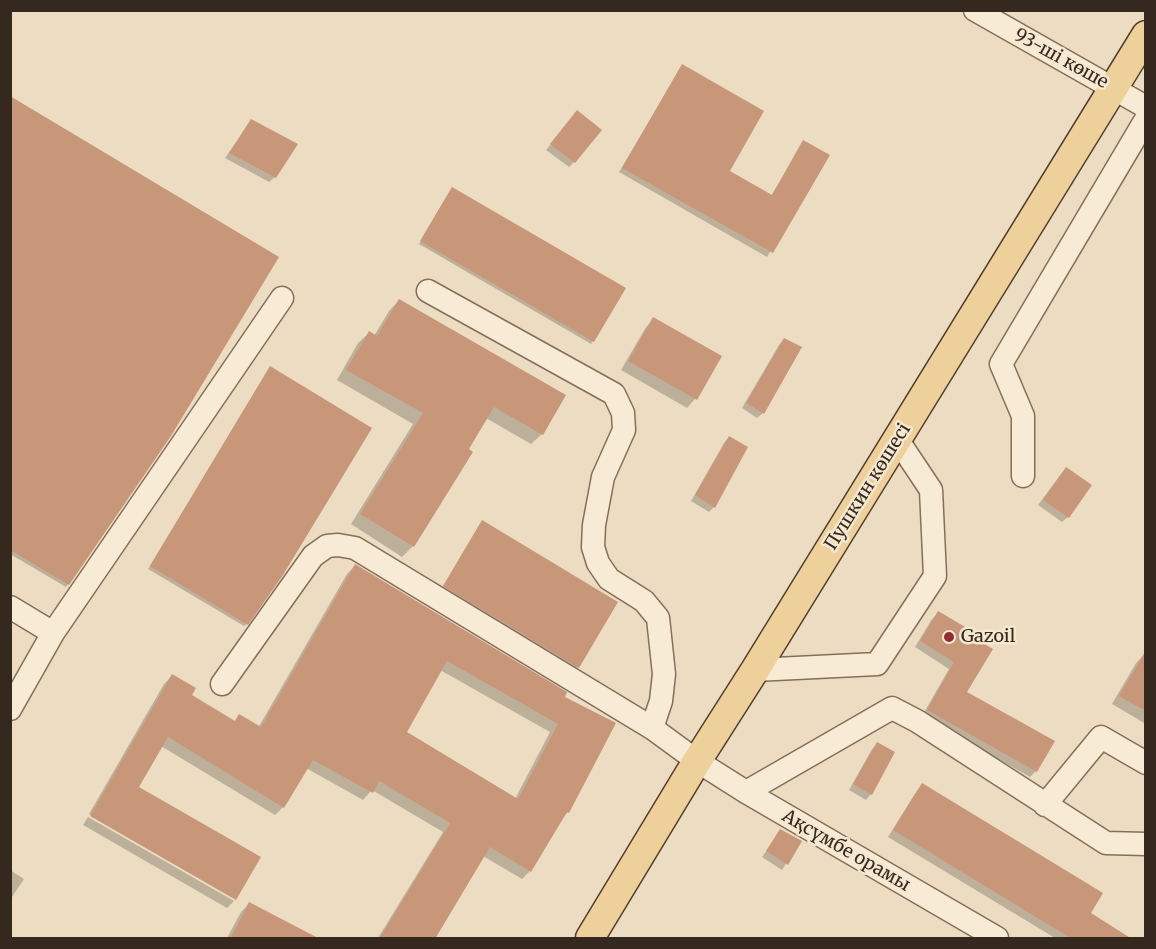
<!DOCTYPE html>
<html>
<head>
<meta charset="utf-8">
<style>
  body { margin:0 }
  #map { position:relative; width:1156px; height:949px; overflow:hidden; background:#ecddc2; font-family:Merriweather,serif }
  canvas { display:block }
  .frame { position:absolute; inset:0; border:12px solid #35281e; pointer-events:none }
</style>
</head>
<body>
<div id="map">
<canvas width="1156" height="949"></canvas>
<div class="frame"></div>
</div>
<script>
const ctx = document.querySelector('canvas').getContext('2d');
ctx.lineJoin = 'round';
function fillPath(path, color) {
  ctx.fillStyle = color;
  ctx.fill(path, 'evenodd');
}
function toPath(rows) {
  const path = new Path2D();
  for (const r of rows) {
    path.moveTo(r[0], r[1]);
    for (let i = 2; i < r.length; i += 2) path.lineTo(r[i], r[i + 1]);
  }
  return path;
}
function stroke(path, color, width, dash) {
  ctx.strokeStyle = color;
  ctx.lineWidth = width;
  ctx.lineCap = dash ? 'butt' : 'round';
  ctx.setLineDash(dash || []);
  ctx.stroke(path);
}
function drawText(font, color, halo, rows, align = 'center') {
  ctx.font = font + ' Merriweather,serif';
  ctx.lineWidth = 5;
  ctx.setLineDash([]);
  ctx.textBaseline = 'middle';
  ctx.strokeStyle = halo;
  ctx.fillStyle = color;
  for (const [text, x, y, turn = 0] of rows) {
    ctx.save();
    ctx.translate(x, y);
    ctx.rotate((+turn || 0) * Math.PI / 180);
    ctx.textAlign = isNaN(turn) ? turn : align;
    if (halo) ctx.strokeText(text, 0, 0);
    ctx.fillText(text, 0, 0);
    ctx.restore();
  }
}
const shadow = toPath([
  [682,66,728,171,771,196,804,142,828,155,767,257,619,172],
  [10,98,170,435,66,587,10,554],
  [572,118,574,162,569,167,546,150],
  [251,121,275,177,269,182,225,158],
  [450,191,624,288,591,344,419,244],
  [399,300,542,434,531,444,486,418,467,450,471,452,413,546,402,557,351,524,413,424,337,380,358,343,369,333,374,336,389,311],
  [654,319,720,357,695,399,687,408,621,370,646,327],
  [784,339,763,413,757,418,742,408,779,345],
  [268,370,247,624,244,626,148,569],
  [729,437,714,507,709,512,691,501,724,443],
  [1061,474,1068,517,1062,522,1038,505],
  [480,525,578,667,575,669,442,588],
  [355,566,563,697,568,812,561,819,530,871,522,879,483,856,433,938,378,938,443,832,372,790,363,800,306,768,283,807,275,815,161,746,137,788,259,858,235,900,235,898,89,814,164,684,172,676,190,696,234,722,239,716,258,728,347,574],
  [440,670,550,732,515,799,405,733],
  [938,613,965,692,1036,771,1030,777,922,716,949,669,915,647,932,619],
  [1146,653,1146,724,1112,704,1136,663],
  [878,744,893,753,871,794,866,800,849,790,872,749],
  [922,785,1089,913,1129,938,1055,938,888,837,916,792],
  [88,817,234,901,227,908,83,825],
  [781,831,800,842,782,870,762,857],
  [10,870,24,879,10,900],
  [249,904,316,938,227,938,241,912]
]);
const building = toPath([
  [682,64,764,111,730,171,772,195,803,140,830,155,773,253,622,168],
  [10,96,279,257,171,436,69,585,10,550],
  [577,110,602,130,575,163,550,144],
  [251,119,298,144,276,178,229,153],
  [452,187,626,288,594,342,420,241],
  [399,299,566,395,543,435,494,407,469,449,473,452,414,547,360,514,423,413,346,370,369,331,377,336],
  [653,317,722,356,697,400,628,361],
  [784,338,802,347,764,414,746,403],
  [270,366,372,428,283,575,248,625,150,566],
  [729,436,748,447,715,508,695,495],
  [1066,467,1092,485,1069,518,1043,500],
  [482,520,618,602,579,668,443,586],
  [355,564,567,692,565,697,616,723,569,813,567,812,531,872,490,847,435,939,379,939,450,823,379,781,373,793,313,760,284,808,168,737,139,787,261,857,236,900,90,816,172,674,196,688,192,695,235,721,239,714,261,727],
  [447,661,558,724,518,799,407,732],
  [938,611,977,634,975,638,993,649,967,692,1055,741,1037,772,927,710,954,662,920,641],
  [1146,650,1146,711,1119,696],
  [877,742,895,752,872,795,853,784],
  [922,783,1103,893,1091,913,1132,939,1072,939,893,830],
  [780,829,802,841,788,865,766,851],
  [249,902,320,939,230,939]
]);
const minor = toPath([
  [975,10,1146,107],
  [428,291,614,394,623,413,624,430,603,477,594,525,593,547,598,563,609,579,644,601,658,618,664,674,661,701,652,728],
  [1023,476,1023,416,1001,364,1146,119],
  [10,607,53,633],
  [755,670,877,664,935,576,931,490,897,439],
  [222,684,313,556,327,546,338,545,355,548,652,728,697,761,746,792,997,938],
  [10,709,53,633,282,298],
  [746,792,892,708,917,721,1106,843,1146,844],
  [1045,805,1101,737,1146,763]
]);
const major = toPath([
  [590,938,697,761,755,670,1146,35]
]);
const markers = [
  [949,637,6,"#912d33"]
];
const streetNames = [
  ["93-ші көше",1061,59,29],
  ["Пушкин көшесі",868,487,-58],
  ["Ақсүмбе орамы",846,851,30]
];
const poiNames = [
  ["Gazoil",961,637]
];
fillPath(shadow, '#0003');
fillPath(building, '#c89679');
stroke(minor, '#856e5a', 25);
stroke(major, '#523d2e', 31);
stroke(minor, '#f7ebd5', 22);
stroke(major, '#eed09b', 28);
for (const [x, y, r, color] of markers) {
  const dot = new Path2D();
  dot.arc(x, y, r, 0, 2 * Math.PI);
  ctx.fillStyle = color;
  ctx.fill(dot);
  stroke(dot, '#f4e8d1', 2);
}
drawText('18px', '#35281e', '#f4e8d1', streetNames);
drawText('18px', '#35281e', '#f4e8d1', poiNames, 'left');
</script>
</body>
</html>
